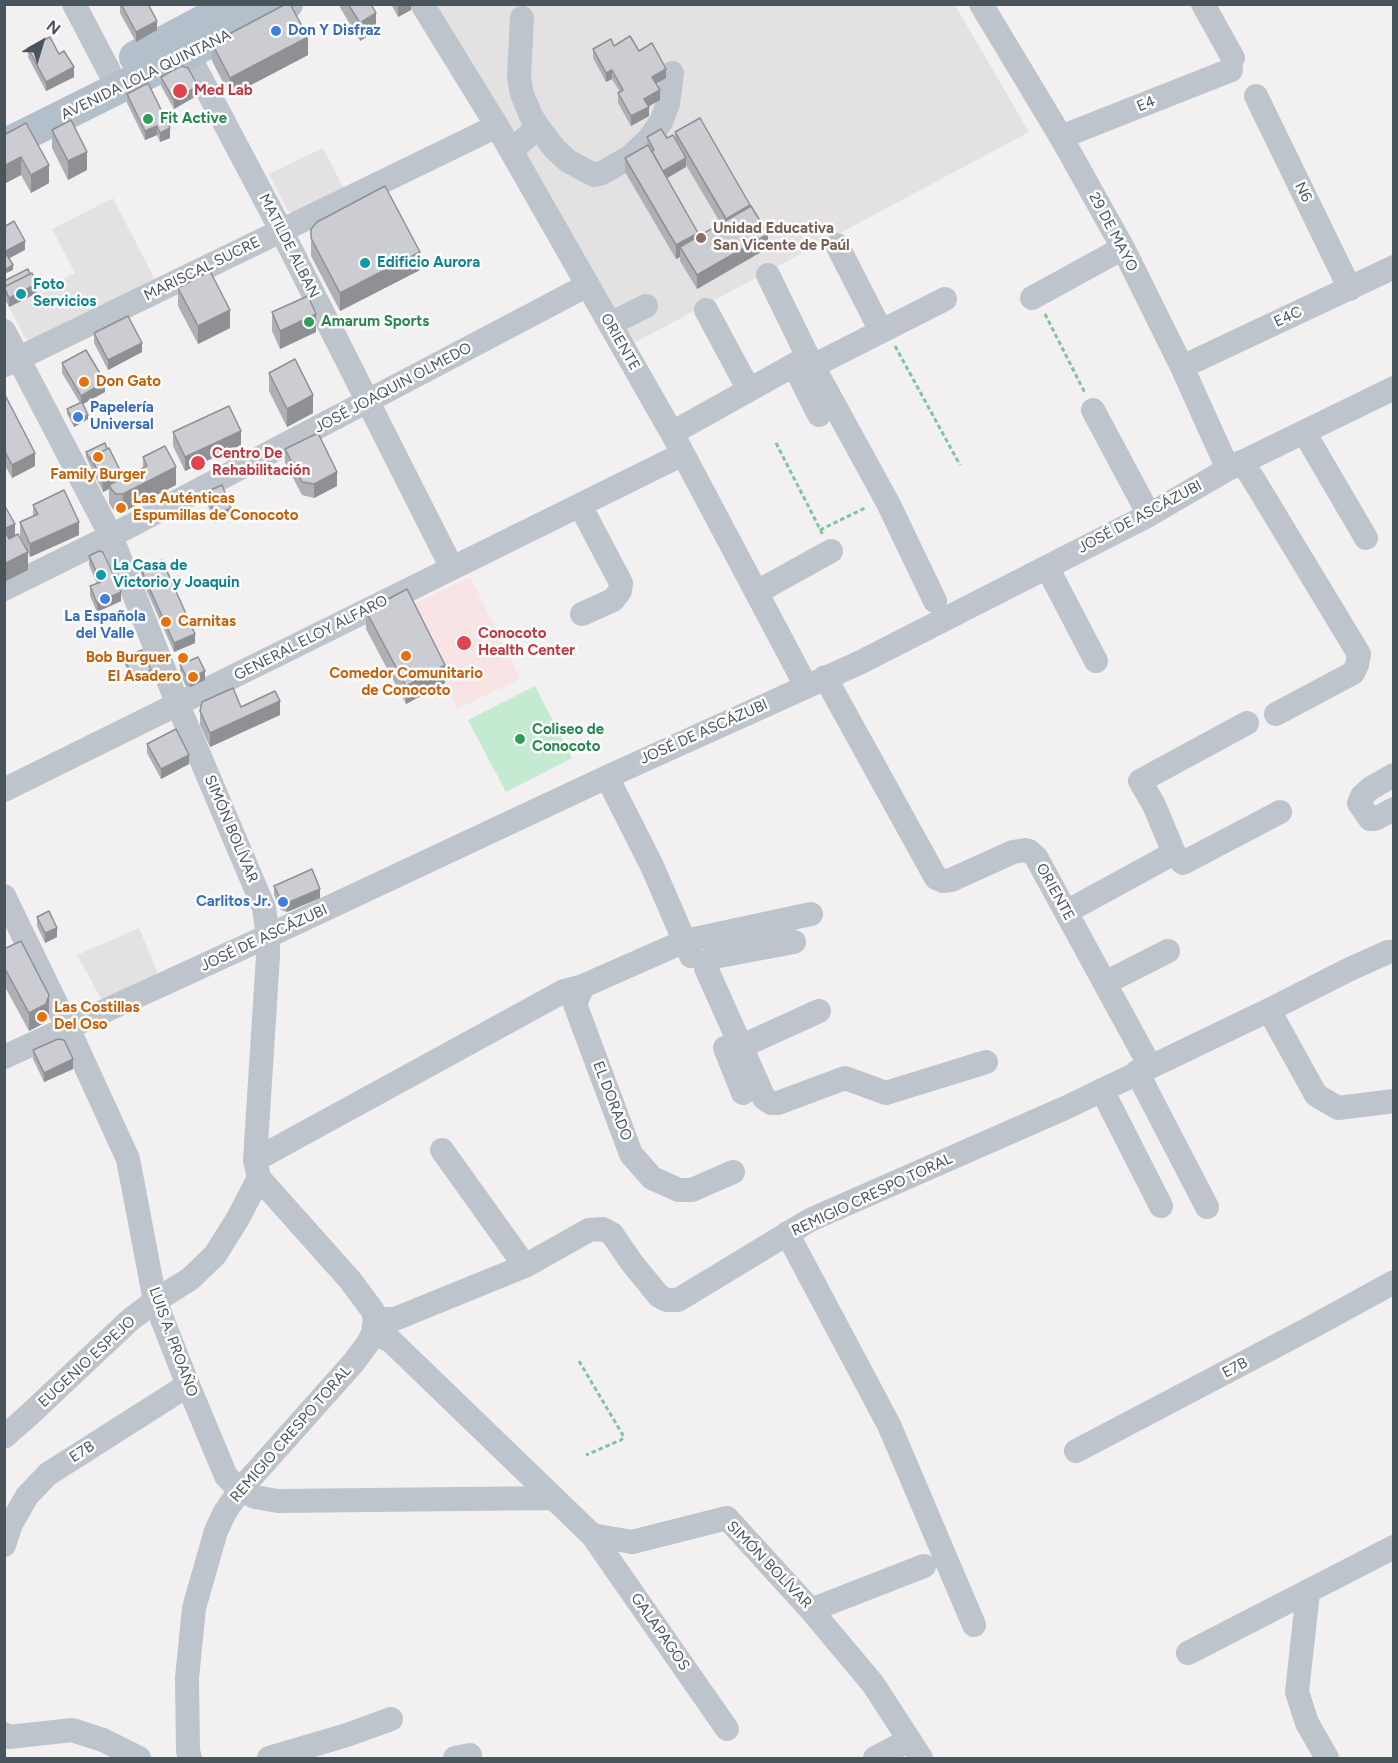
<!DOCTYPE html>
<html>
<head>
<meta charset="utf-8">
<style>
  body { margin:0 }
  #map { position:relative; width:1398px; height:1763px; overflow:hidden; background:#f2f0f0; font-family:Figtree,sans-serif }
  canvas { display:block }
  .frame { position:absolute; inset:0; border:6px solid #4a545b; pointer-events:none }
  .north { position:absolute; left:12px; top:12px; width:60px; height:60px; -webkit-text-stroke:4px #fff; paint-order:stroke; rotate:38deg; font-size:16px; font-weight:700; line-height:24px; text-align:center; color:#4a545b }
  .north::after { content:''; display:block; margin:auto; width:21px; height:27px; background:#4a545b; clip-path:polygon(50% 0,100% 100%,50% 72%,0 100%) }
</style>
</head>
<body>
<div id="map">
<canvas width="1398" height="1763"></canvas>
<div class="frame"></div>
<div class="north">N</div>
</div>
<script>
const ctx = document.querySelector('canvas').getContext('2d');
ctx.lineJoin = 'round';
function fillPath(path, color) {
  ctx.fillStyle = color;
  ctx.fill(path, 'evenodd');
}
function toPath(rows) {
  const path = new Path2D();
  for (const r of rows) {
    path.moveTo(r[0], r[1]);
    for (let i = 2; i < r.length; i += 2) path.lineTo(r[i], r[i + 1]);
  }
  return path;
}
function stroke(path, color, width, dash) {
  ctx.strokeStyle = color;
  ctx.lineWidth = width;
  ctx.lineCap = dash ? 'butt' : 'round';
  ctx.setLineDash(dash || []);
  ctx.stroke(path);
}
function drawText(font, color, halo, rows, align = 'center') {
  ctx.font = font + ' Figtree,sans-serif';
  ctx.lineWidth = 5;
  ctx.setLineDash([]);
  ctx.textBaseline = 'middle';
  ctx.strokeStyle = halo;
  ctx.fillStyle = color;
  for (const [text, x, y, turn = 0] of rows) {
    ctx.save();
    ctx.translate(x, y);
    ctx.rotate((+turn || 0) * Math.PI / 180);
    ctx.textAlign = isNaN(turn) ? turn : align;
    if (halo) ctx.strokeText(text, 0, 0);
    ctx.fillText(text, 0, 0);
    ctx.restore();
  }
}
const education = toPath([
  [432,5,955,5,1029,132,634,343],
  [323,148,345,191,297,214,288,211,269,174],
  [113,198,155,280,34,343,25,338,9,307,75,273,52,229],
  [139,928,158,974,103,1002,77,955]
]);
const medical = toPath([
  [470,577,520,679,457,709,407,607]
]);
const green = toPath([
  [535,686,572,758,506,792,468,720]
]);
const path = toPath([
  [1045,314,1085,393],
  [895,346,960,465],
  [776,443,823,535],
  [820,530,867,507],
  [579,1361,624,1437,621,1440,586,1455]
]);
const minor = toPath([
  [74,4,109,71],
  [422,4,497,126,672,433,806,686],
  [981,4,1061,137,1123,248,1182,367,1228,469],
  [1203,4,1233,58],
  [522,18,519,77,522,94,531,116,538,127],
  [188,54,281,230,452,568],
  [1256,96,1350,289],
  [1061,137,1231,70],
  [511,151,538,127,555,149,568,161,594,175,602,173,630,157,649,139,661,122,668,104,672,73],
  [837,245,881,331],
  [768,275,808,357,888,503,935,601],
  [1032,298,1123,248],
  [706,310,749,390],
  [610,324,646,306],
  [4,331,111,536,178,705,264,908,268,936,268,956,255,1160,259,1178,350,1280,373,1311,375,1319,373,1333,368,1343,354,1362,240,1490,225,1512,216,1531,194,1608,187,1678,188,1751,190,1758],
  [5,365,497,126],
  [813,366,945,299],
  [1182,367,1394,267],
  [797,371,819,415],
  [1093,410,1149,515],
  [1304,432,1366,538],
  [672,433,808,357],
  [1241,462,1252,477,1359,654,1357,665,1353,673,1276,714],
  [580,505,621,583,620,591,613,600,582,614],
  [1047,567,1096,661],
  [4,589,111,536,588,285],
  [757,592,831,551],
  [825,677,936,878,943,881,951,880,1013,852,1025,850,1029,851,1036,857,1150,1066],
  [1247,723,1140,781,1154,805,1174,853,1183,863,1280,812],
  [1394,775,1371,788,1362,796,1359,803,1370,819,1375,819,1394,809],
  [607,777,652,866,691,956],
  [4,790,683,454],
  [4,896,68,1028,128,1159,155,1301,188,1385,226,1476,240,1490,255,1497,278,1501,554,1498],
  [1066,912,1174,853],
  [794,942,714,957,708,961,706,968,764,1098,771,1103,778,1103,845,1078,886,1093,986,1062],
  [1105,983,1168,951],
  [1269,1010,1316,1095,1338,1108,1394,1101],
  [725,1048,743,1093],
  [727,1053,819,1011],
  [4,1057,268,936,607,777,861,662,1149,515,1228,469,1394,388],
  [1137,1072,1207,1207],
  [1102,1090,1161,1206],
  [442,1150,525,1266],
  [255,1160,564,991,583,986],
  [733,1172,692,1190,679,1190,652,1178,631,1154,575,1004,583,986,685,941,811,914],
  [787,1233,889,1425,974,1625],
  [375,1319,395,1319,525,1266,589,1230,603,1229,612,1234,632,1263,659,1296,667,1300,678,1300,810,1220,1065,1108,1269,1010,1350,969,1388,952,1394,952],
  [373,1333,391,1341,592,1535,632,1542,727,1518,811,1610,873,1684,921,1758],
  [4,1437,29,1415,130,1320,155,1301,190,1279,215,1255,237,1220,259,1178],
  [1076,1451,1310,1328,1394,1282],
  [592,1535,727,1729],
  [4,1545,11,1524,27,1496,48,1474,188,1385],
  [1308,1592,1297,1692,1307,1723,1327,1758],
  [811,1610,924,1566],
  [1188,1653,1394,1547],
  [4,1734,9,1737,72,1730,103,1740,139,1758],
  [269,1758,347,1735,391,1719],
  [455,1758,470,1755],
  [875,1758,909,1740]
]);
const major = toPath([
  [135,57,235,4],
  [4,145,287,4]
]);
const wall = toPath([
  [120,4,148,4,157,30,136,42,120,13],
  [338,4,371,4,376,31,360,41],
  [391,4,411,4,411,10,398,17],
  [212,43,308,55,230,96,212,61],
  [614,46,639,51,666,78,656,84,660,100,648,106,649,116,631,126,618,103,618,93,620,92,612,79,606,82,593,58,593,49],
  [28,48,59,54,74,77,46,91,28,57],
  [161,77,198,95,174,109,161,86],
  [127,94,170,138,160,142,157,135,145,140,127,103],
  [52,130,87,170,68,180,52,148],
  [675,132,750,207,768,248,697,289,680,261,680,257,676,259,625,172,625,158,647,146,647,137,675,139],
  [686,165,721,224,698,237,667,178,686,167],
  [4,135,49,183,31,193,21,175,4,184],
  [311,229,420,270,340,311,311,256],
  [4,281,37,293,9,307,4,297],
  [178,288,230,328,198,344,178,306],
  [272,312,316,332,280,349,272,331],
  [94,333,142,352,108,370,94,343],
  [62,363,105,392,83,404,88,419,74,427,67,414,67,409,80,403,62,373],
  [269,373,313,413,287,427,269,391],
  [4,393,35,466,12,478,4,464],
  [173,432,241,445,185,471,173,446],
  [285,449,337,486,314,498,302,495,285,463],
  [86,452,122,478,143,468,143,457,176,485,123,512,116,512,112,508,109,503,109,489,103,492,86,457],
  [206,492,231,517,215,523,206,501],
  [33,505,79,535,30,557,28,552,28,570,15,536,27,550,20,536,20,522,33,516],
  [89,556,121,601,97,612,90,596,90,586,97,584,89,565],
  [141,569,195,643,174,652,141,578],
  [366,611,445,683,406,704,366,629],
  [124,657,151,675,133,683,124,662],
  [180,665,205,680,190,687,186,686,180,674],
  [241,707,280,715,210,747,200,725,200,711],
  [147,744,189,764,161,779,147,753],
  [274,886,320,898,287,912,281,910,274,895],
  [37,917,57,937,45,943,37,926],
  [4,949,49,1013,46,1022,29,1031,4,985],
  [33,1050,73,1069,44,1082,33,1059]
]);
const shadedWall = toPath([
  [398,4,411,4,411,10,398,17],
  [376,13,376,31,360,41,360,23],
  [157,21,157,30,136,42,136,32],
  [308,37,308,55,230,96,230,78],
  [74,67,74,77,46,91,46,82],
  [666,69,666,78,652,86,652,77],
  [612,70,612,79,606,82,606,73],
  [198,86,198,95,174,109,174,100],
  [660,90,660,100,644,109,644,99],
  [649,107,649,116,631,126,631,116],
  [157,126,157,135,145,140,145,131],
  [170,128,170,138,160,142,160,133],
  [87,152,87,170,68,180,68,161],
  [21,157,21,175,4,184,4,166],
  [686,158,686,167,662,181,662,172],
  [49,165,49,183,31,193,31,175],
  [750,205,750,219,726,233,726,219],
  [698,233,698,247,680,247,680,257,676,259,676,245],
  [768,234,768,248,697,289,697,275],
  [25,241,25,250,4,261,4,252],
  [420,252,420,270,340,311,340,293],
  [13,265,13,270,4,274,4,270],
  [37,284,37,293,9,307,9,298],
  [230,310,230,328,198,344,198,326],
  [316,314,316,332,280,349,280,331],
  [142,343,142,352,108,370,108,360],
  [105,382,105,392,81,405,81,396],
  [313,395,313,413,287,427,287,409],
  [88,415,88,419,74,427,74,422],
  [241,431,241,445,185,471,185,457],
  [35,453,35,466,12,478,12,465],
  [176,467,176,485,123,512,123,494],
  [337,472,337,486,314,498,314,484],
  [122,474,122,483,109,485,109,489,103,492,103,483],
  [231,508,231,517,215,523,215,514],
  [79,522,79,535,30,557,30,544],
  [15,524,15,542,4,547,4,529],
  [28,552,28,570,4,582,4,564],
  [121,592,121,601,97,612,97,603],
  [195,634,195,643,174,652,174,643],
  [445,665,445,683,406,704,406,686],
  [151,670,151,675,133,683,133,678],
  [205,671,205,680,190,687,190,678],
  [280,701,280,715,210,747,210,733],
  [189,755,189,764,161,779,161,769],
  [320,889,320,898,287,912,287,903],
  [6,908,6,926,4,927,4,909],
  [57,928,57,937,45,943,45,933],
  [49,995,49,1013,46,1022,29,1031,29,1013],
  [73,1059,73,1069,44,1082,44,1073]
]);
const building = toPath([
  [121,4,148,4,157,21,136,32,121,4],
  [286,4,290,4,308,37,230,78,212,43,286,4],
  [348,4,371,4,376,13,360,23,348,4],
  [630,36,639,51,652,43,666,69,652,77,660,90,644,99,649,107,631,116,618,93,623,90,612,70,606,73,593,49,611,39,614,46,630,36],
  [50,37,59,54,64,51,74,67,46,82,28,48,50,37],
  [181,66,188,68,198,86,174,100,161,77,181,66],
  [148,83,170,128,160,133,157,126,145,131,127,94,148,83],
  [700,118,750,205,726,219,675,132,700,118],
  [71,120,87,152,68,161,52,130,71,120],
  [26,123,49,165,31,175,21,157,4,166,4,135,26,123],
  [661,129,667,138,673,135,686,158,663,171,652,151,654,150,647,137,661,129],
  [648,145,698,233,676,245,625,158,648,145],
  [385,186,420,252,340,293,311,238,311,229,317,222,385,186],
  [751,206,768,234,697,275,680,247,751,206],
  [14,221,25,241,4,252,4,227,14,221],
  [7,255,13,265,4,270,4,257,7,255],
  [28,269,30,274,4,287,4,281,28,269],
  [210,271,230,310,198,326,178,288,210,271],
  [32,273,37,284,9,298,4,287,32,273],
  [308,296,316,314,280,331,272,312,308,296],
  [128,316,142,343,108,360,94,333,128,316],
  [86,350,105,382,81,396,62,363,86,350],
  [295,359,313,395,287,409,269,373,295,359],
  [4,393,35,453,12,465,4,450,4,393],
  [82,402,88,415,74,422,67,409,82,402],
  [229,406,241,431,185,457,173,432,229,406],
  [318,433,337,472,314,484,302,482,285,449,318,433],
  [105,443,107,449,91,457,91,461,86,452,105,443],
  [165,446,176,467,123,494,116,494,112,490,109,485,147,466,143,457,165,446],
  [109,448,122,474,103,483,91,457,109,448],
  [222,485,231,508,215,514,206,492,222,485],
  [64,490,79,522,30,544,20,522,38,514,33,505,64,490],
  [6,508,15,524,4,529,4,509,6,508],
  [4,529,9,539,18,534,28,552,4,564,4,529],
  [99,551,103,552,121,592,97,603,90,586,101,582,89,556,99,551],
  [162,560,195,634,174,643,141,569,162,560],
  [407,589,445,665,406,686,366,611,407,589],
  [142,650,151,670,133,678,124,657,142,650],
  [198,657,205,671,190,678,186,676,180,665,198,657],
  [233,688,241,707,275,691,280,701,210,733,200,711,202,702,233,688],
  [176,729,189,755,161,769,147,744,176,729],
  [312,869,320,889,287,903,281,900,274,886,312,869],
  [49,911,57,928,45,933,37,917,49,911],
  [21,941,49,995,46,1004,29,1013,4,967,4,949,21,941],
  [58,1039,64,1040,73,1059,44,1073,33,1050,58,1039]
]);
const markers = [
  [276,31,6,"#3f7fe0"],
  [180,91,8,"#e0444e"],
  [148,119,6,"#2e9e5b"],
  [701,238,6,"#8d6e63"],
  [365,263,6,"#0f9aa8"],
  [21,294,6,"#0f9aa8"],
  [309,322,6,"#2e9e5b"],
  [84,382,6,"#e8710a"],
  [78,417,6,"#3f7fe0"],
  [98,457,6,"#e8710a"],
  [198,463,8,"#e0444e"],
  [121,508,6,"#e8710a"],
  [101,575,6,"#0f9aa8"],
  [105,599,6,"#3f7fe0"],
  [166,622,6,"#e8710a"],
  [464,643,8,"#e0444e"],
  [406,656,6,"#e8710a"],
  [183,658,6,"#e8710a"],
  [193,677,6,"#e8710a"],
  [520,739,6,"#2e9e5b"],
  [283,902,6,"#3f7fe0"],
  [42,1017,6,"#e8710a"]
];
const shopNames = [
  ["Don Y Disfraz",288,31],
  ["Papelería",90,408],
  ["Universal",90,425],
  ["La Española",105,617,"center"],
  ["del Valle",105,634,"center"],
  ["Carlitos Jr.",271,902,"right"]
];
const streetNames = [
  ["AVENIDA LOLA QUINTANA",146,75,-26],
  ["E4",1146,104,-22],
  ["N6",1303,192,64],
  ["29 DE MAYO",1113,232,62],
  ["MATILDE ALBAN",289,246,63],
  ["MARISCAL SUCRE",202,269,-26],
  ["E4C",1288,317,-25],
  ["ORIENTE",620,342,60],
  ["JOSÉ JOAQUIN OLMEDO",393,388,-28],
  ["JOSÉ DE ASCÁZUBI",1140,517,-28],
  ["GENERAL ELOY ALFARO",311,638,-27],
  ["JOSÉ DE ASCÁZUBI",704,732,-24],
  ["SIMÓN BOLÍVAR",231,829,67],
  ["ORIENTE",1055,892,61],
  ["JOSÉ DE ASCÁZUBI",264,938,-25],
  ["EL DORADO",612,1101,69],
  ["REMIGIO CRESPO TORAL",872,1195,-25],
  ["LUIS A. PROAÑO",173,1342,70],
  ["EUGENIO ESPEJO",87,1362,-43],
  ["E7B",1235,1368,-28],
  ["REMIGIO CRESPO TORAL",291,1434,-49],
  ["E7B",82,1452,-33],
  ["SIMÓN BOLÍVAR",769,1565,46],
  ["GALAPAGOS",660,1632,55]
];
const healthNames = [
  ["Med Lab",194,91],
  ["Centro De",212,454],
  ["Rehabilitación",212,471],
  ["Conocoto",478,634],
  ["Health Center",478,651]
];
const leisureNames = [
  ["Fit Active",160,119],
  ["Amarum Sports",321,322],
  ["Coliseo de",532,730],
  ["Conocoto",532,747]
];
const educationNames = [
  ["Unidad Educativa",713,229],
  ["San Vicente de Paúl",713,246]
];
const cultureNames = [
  ["Edificio Aurora",377,263],
  ["Foto",33,285],
  ["Servicios",33,302],
  ["La Casa de",113,566],
  ["Victorio y Joaquin",113,583]
];
const foodNames = [
  ["Don Gato",96,382],
  ["Family Burger",98,475,"center"],
  ["Las Auténticas",133,499],
  ["Espumillas de Conocoto",133,516],
  ["Carnitas",178,622],
  ["Bob Burguer",171,658,"right"],
  ["Comedor Comunitario",406,674,"center"],
  ["de Conocoto",406,691,"center"],
  ["El Asadero",181,677,"right"],
  ["Las Costillas",54,1008],
  ["Del Oso",54,1025]
];
fillPath(education, '#e3e1e1');
fillPath(medical, '#f8e4e4');
fillPath(green, '#c4ead1');
stroke(path, '#80c49f', 3, [4.5, 3]);
stroke(minor, '#bdc4cb', 24);
stroke(major, '#b3c0cb', 32);
fillPath(wall, '#afb0b5');
fillPath(shadedWall, '#8e9093');
fillPath(building, '#cbcdd2');
stroke(building, '#8e9093', 1.5);
for (const [x, y, r, color] of markers) {
  const dot = new Path2D();
  dot.arc(x, y, r, 0, 2 * Math.PI);
  ctx.fillStyle = color;
  ctx.fill(dot);
  stroke(dot, '#fff', 2);
}
drawText('bold 15px', '#366cbe', '#fff', shopNames, 'left');
drawText('15px', '#4a545b', '#fff', streetNames);
drawText('bold 15px', '#be3a42', '#fff', healthNames, 'left');
drawText('bold 15px', '#27864d', '#fff', leisureNames, 'left');
drawText('bold 15px', '#785e54', '#fff', educationNames, 'left');
drawText('bold 15px', '#0d838f', '#fff', cultureNames, 'left');
drawText('bold 15px', '#c56008', '#fff', foodNames, 'left');
</script>
</body>
</html>
